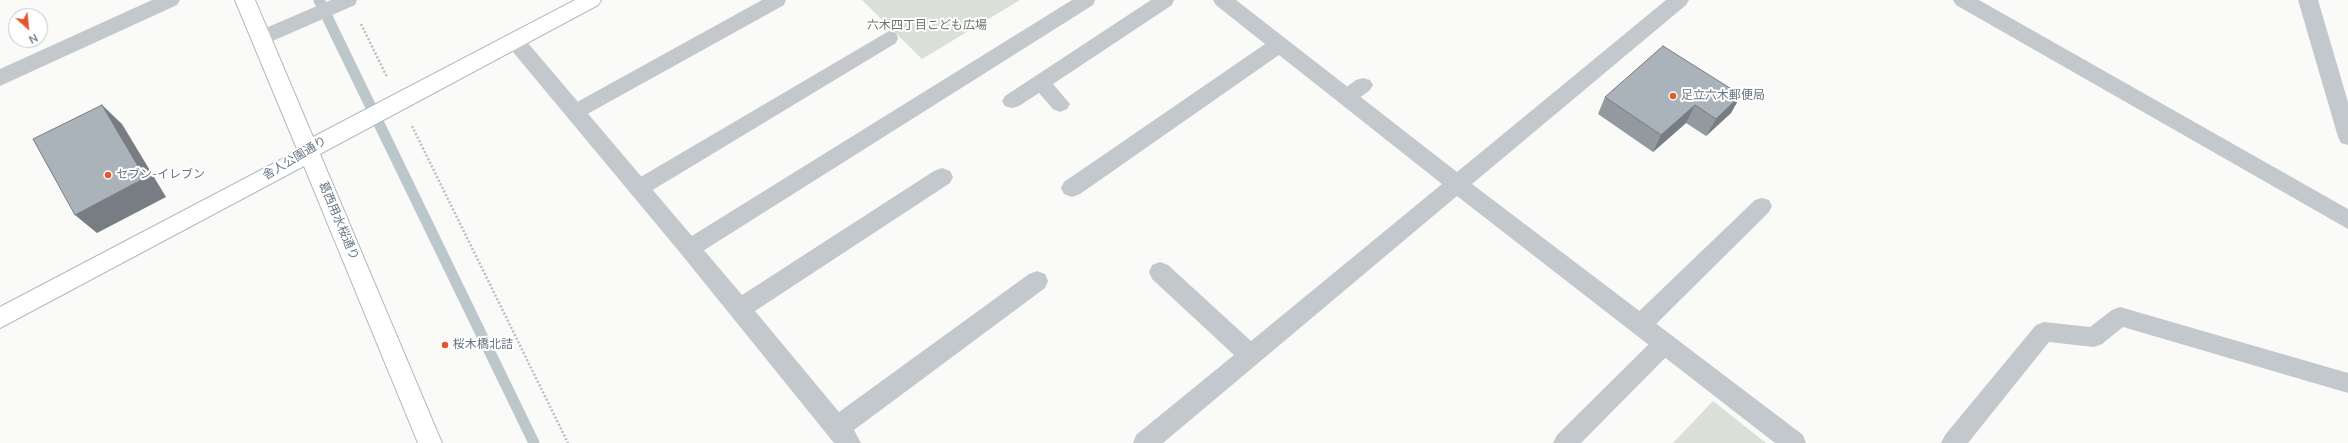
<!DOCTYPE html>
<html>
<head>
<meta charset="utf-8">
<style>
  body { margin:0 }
  #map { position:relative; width:2348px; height:443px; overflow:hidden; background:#fafaf8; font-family:"Nunito Sans",sans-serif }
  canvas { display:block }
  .north { position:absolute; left:8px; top:8px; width:40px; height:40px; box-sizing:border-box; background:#fff; border:1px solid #c1c8cd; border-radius:50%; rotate:153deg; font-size:11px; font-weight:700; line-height:16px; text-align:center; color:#657683 }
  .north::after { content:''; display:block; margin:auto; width:14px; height:18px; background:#e4572e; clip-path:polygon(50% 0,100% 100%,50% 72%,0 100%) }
</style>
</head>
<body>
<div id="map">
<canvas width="2348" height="443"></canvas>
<div class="north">N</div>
</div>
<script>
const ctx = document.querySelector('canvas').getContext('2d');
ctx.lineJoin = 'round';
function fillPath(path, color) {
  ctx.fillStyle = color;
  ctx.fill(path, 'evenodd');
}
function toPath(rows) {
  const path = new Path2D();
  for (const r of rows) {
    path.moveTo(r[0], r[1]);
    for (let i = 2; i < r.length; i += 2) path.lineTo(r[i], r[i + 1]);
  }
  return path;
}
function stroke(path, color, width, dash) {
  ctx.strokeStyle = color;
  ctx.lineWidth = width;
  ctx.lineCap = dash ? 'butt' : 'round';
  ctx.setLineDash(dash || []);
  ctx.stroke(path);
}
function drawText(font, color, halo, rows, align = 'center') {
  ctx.font = font + ' "Nunito Sans","Noto Sans JP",sans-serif';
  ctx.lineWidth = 4;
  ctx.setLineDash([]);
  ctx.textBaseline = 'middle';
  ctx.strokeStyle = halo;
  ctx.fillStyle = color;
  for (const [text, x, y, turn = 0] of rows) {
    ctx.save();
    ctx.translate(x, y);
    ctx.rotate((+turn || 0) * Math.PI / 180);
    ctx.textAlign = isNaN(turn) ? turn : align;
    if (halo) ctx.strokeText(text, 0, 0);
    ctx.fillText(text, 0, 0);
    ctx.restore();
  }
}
const green = toPath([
  [862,0,1020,0,922,59],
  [1713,401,1766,443,1673,443]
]);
const stream = toPath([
  [319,0,534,443]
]);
const path = toPath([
  [361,24,387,77],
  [412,126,568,443]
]);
const lane = toPath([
  [331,0,357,0,355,5,268,43,261,45,254,43,252,38,254,33,331,0],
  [762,0,786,0,784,5,582,117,575,120,568,117,565,112,568,107,762,0],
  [1072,0,1095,0,1093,5,698,254,690,257,682,254,679,248,682,242,1072,0],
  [1151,0,1174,0,1172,5,1053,84,1070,104,1067,109,1060,112,1053,109,1039,93,1019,106,1012,108,1005,106,1002,101,1005,96,1151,0],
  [889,31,896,33,898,38,896,43,646,194,639,196,632,194,629,188,632,182,889,31],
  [1363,78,1370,80,1373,85,1370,90,1354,102,1347,104,1340,102,1337,97,1340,92,1356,80,1363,78],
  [1762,198,1769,200,1772,206,1769,212,1649,331,1641,334,1633,331,1630,324,1633,317,1755,200,1762,198],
  [2120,307,2348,373,2348,393,2123,327,2102,344,2094,347,2049,342,1968,443,1941,443,1945,435,2036,325,2044,322,2090,327,2112,310,2120,307],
  [1665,333,1673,336,1676,343,1673,350,1581,443,1553,443,1557,435,1657,336,1665,333]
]);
const street = toPath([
  [152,0,180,0,177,5,0,86,0,69,152,0],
  [1213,0,1236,0,1457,172,1666,0,1689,0,1686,5,1472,184,1803,435,1806,443,1775,443,1457,196,1163,443,1133,443,1136,435,1234,355,1152,279,1149,272,1152,265,1160,262,1168,265,1251,341,1442,184,1279,55,1080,194,1072,197,1064,194,1061,188,1064,182,1265,44,1216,5,1213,0],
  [1953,0,1979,0,2348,209,2348,229,1956,5,1953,0],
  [2298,0,2318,0,2348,102,2348,145,2341,143,2338,137,2298,0],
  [515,34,522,36,742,295,934,171,942,168,950,171,953,177,950,183,755,311,839,412,1029,274,1037,271,1045,274,1048,281,1045,288,854,430,861,443,834,443,682,255,508,46,505,41,508,36,515,34]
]);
const secondary = toPath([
  [235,0,255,0,313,137,575,0,601,0,598,5,320,154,442,443,418,443,304,166,0,328,0,307,280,160,297,149,235,0]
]);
const wall = toPath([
  [1741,95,1731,113,1706,136,1686,123,1653,152,1598,114,1605,97]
]);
const shadedWall = toPath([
  [1741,95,1731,113,1706,136,1716,119],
  [102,105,122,124,166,197,97,233,75,215],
  [1695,105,1686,123,1653,152,1661,135]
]);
const building = toPath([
  [1663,46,1741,95,1716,119,1695,105,1661,135,1605,97,1663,46],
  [102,105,145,178,75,215,33,139,102,105]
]);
const markers = [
  [1673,96,4,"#e4572e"],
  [108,175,4,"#e4572e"],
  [445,345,4,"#e4572e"]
];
const parkNames = [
  ["六木四丁目こども広場",927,26]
];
const poiNames = [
  ["足立六木郵便局",1681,96],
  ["セブン-イレブン",116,175],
  ["桜木橋北詰",453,345]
];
const streetNames = [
  ["舎人公園通り",295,159,-31],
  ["葛西用水桜通り",338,221,67]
];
fillPath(green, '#dadfd7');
stroke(stream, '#bbc7cb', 11);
stroke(secondary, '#b3babf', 2);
stroke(path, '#bbbfc2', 2.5, [2, 2]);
fillPath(lane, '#c3c8cc');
fillPath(street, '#c3c8cc');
fillPath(secondary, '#fff');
fillPath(wall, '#929a9f');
fillPath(shadedWall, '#777d82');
fillPath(building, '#aab3b9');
stroke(building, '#777d82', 1);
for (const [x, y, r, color] of markers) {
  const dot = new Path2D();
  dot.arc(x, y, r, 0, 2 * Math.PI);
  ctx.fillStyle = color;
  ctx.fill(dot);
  stroke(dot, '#fff', 1.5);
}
drawText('12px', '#687a64', '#fff', parkNames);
drawText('12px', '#657683', '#fff', poiNames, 'left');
drawText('12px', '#657683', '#fff', streetNames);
</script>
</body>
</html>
